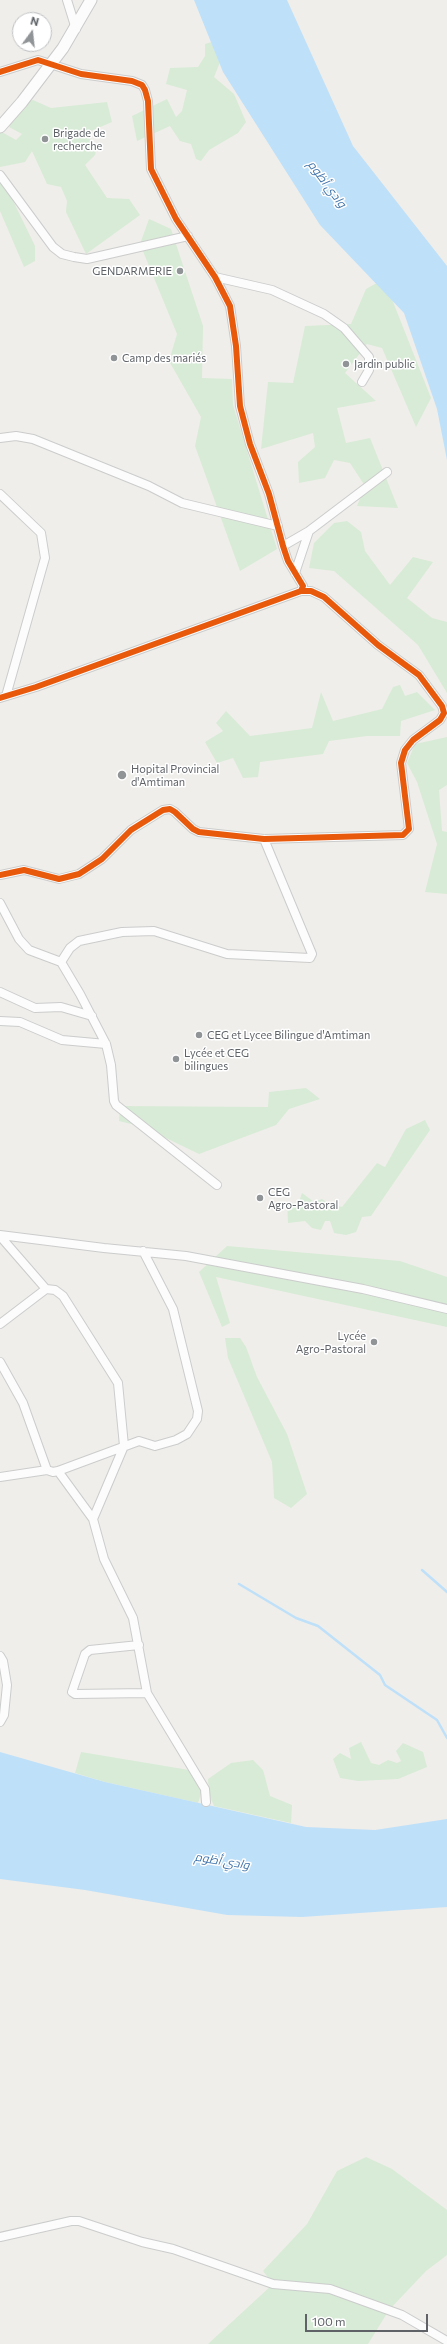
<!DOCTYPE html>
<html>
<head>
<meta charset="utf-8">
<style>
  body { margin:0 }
  #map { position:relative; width:447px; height:2344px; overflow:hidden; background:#efeeea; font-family:Commissioner,sans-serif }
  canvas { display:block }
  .north { position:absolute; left:12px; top:12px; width:40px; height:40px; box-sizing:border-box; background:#fff; border:1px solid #bfc1c3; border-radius:50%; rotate:15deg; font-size:11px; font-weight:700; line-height:16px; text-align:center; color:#5f6368 }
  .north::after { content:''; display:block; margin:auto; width:14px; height:18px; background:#919496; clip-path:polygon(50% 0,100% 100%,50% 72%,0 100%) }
  .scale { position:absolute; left:305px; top:2314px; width:123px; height:18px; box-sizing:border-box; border:2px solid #5f6368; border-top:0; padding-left:5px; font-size:12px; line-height:14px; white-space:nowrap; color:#5f6368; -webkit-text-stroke:3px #fff; paint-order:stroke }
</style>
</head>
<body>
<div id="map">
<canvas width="447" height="2344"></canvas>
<div class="north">N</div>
<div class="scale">100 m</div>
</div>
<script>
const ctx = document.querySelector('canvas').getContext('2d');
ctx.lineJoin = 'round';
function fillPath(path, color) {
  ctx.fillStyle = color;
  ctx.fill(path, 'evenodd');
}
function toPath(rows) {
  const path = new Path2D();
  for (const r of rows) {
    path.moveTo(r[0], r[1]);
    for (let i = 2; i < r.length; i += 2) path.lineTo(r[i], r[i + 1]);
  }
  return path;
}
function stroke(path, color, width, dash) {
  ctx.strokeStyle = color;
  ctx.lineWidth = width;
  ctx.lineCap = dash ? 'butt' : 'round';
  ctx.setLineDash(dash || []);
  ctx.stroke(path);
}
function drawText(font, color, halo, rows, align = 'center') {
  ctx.font = font + ' Commissioner,Cairo,sans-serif';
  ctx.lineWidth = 3;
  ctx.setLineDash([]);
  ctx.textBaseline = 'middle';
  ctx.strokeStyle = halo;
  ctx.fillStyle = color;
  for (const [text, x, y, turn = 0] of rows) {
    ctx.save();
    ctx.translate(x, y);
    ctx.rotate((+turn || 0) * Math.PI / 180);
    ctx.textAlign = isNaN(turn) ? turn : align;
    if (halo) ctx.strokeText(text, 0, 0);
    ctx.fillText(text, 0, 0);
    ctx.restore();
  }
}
const green = toPath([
  [212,42,220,62,214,77,234,94,246,122,238,133,209,150,201,161,196,159,191,144,180,141,170,126,137,141,132,116,167,99,176,117,182,111,187,90,166,84,170,68,198,67,205,56,205,44],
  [33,100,51,108,107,102,112,122,84,134,97,146,95,155,85,165,107,198,129,199,140,215,86,254,66,212,67,201,61,187,47,184,32,151,25,162,0,167,0,131,16,140,22,134,9,127,13,105],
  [0,174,35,246,35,261,24,267,0,211],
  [149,219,171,229,203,326,202,378,232,379,233,405,277,549,240,571,195,446,201,417,169,361,177,334,140,244],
  [384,279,431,398,416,427,382,348,367,344,345,373,376,401,337,408,346,443,370,438,398,508,357,506,365,486,350,463,334,460,325,478,299,483,298,462,315,447,313,433,261,449,268,382,293,383,305,326,351,324,366,289],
  [347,521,361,532,365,551,390,585,413,557,433,562,407,598,432,618,447,622,447,693,418,645,334,571,309,568,314,543,334,523],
  [400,685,405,696,417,692,435,710,401,721,400,736,367,736,329,741,323,754,260,762,258,777,243,778,233,758,217,763,205,742,223,731,216,723,226,711,250,736,312,728,321,692,333,721,382,709,393,687],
  [447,737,447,785,439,790,442,831,447,832,447,894,425,892,437,844,417,782,407,763,415,744],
  [306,1088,320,1099,289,1109,276,1125,199,1154,143,1127,119,1121,120,1106,268,1107,269,1092],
  [425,1120,430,1130,371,1216,362,1217,356,1232,346,1235,334,1233,330,1221,325,1221,321,1230,312,1228,305,1221,288,1223,287,1202,298,1205,302,1193,314,1202,322,1199,329,1204,342,1207,377,1163,385,1167,406,1129],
  [227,1246,400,1261,447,1277,447,1327,216,1277,230,1323,222,1327,199,1272],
  [225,1338,240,1338,246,1347,257,1377,287,1434,307,1494,291,1508,274,1498,272,1462,228,1358],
  [361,1742,371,1763,379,1765,388,1760,397,1763,401,1761,396,1751,403,1743,423,1752,427,1767,398,1779,358,1781,340,1778,333,1759,340,1753,351,1759,349,1748],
  [81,1752,189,1770,202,1789,199,1800,198,1803,105,1782,75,1773],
  [253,1760,263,1770,270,1796,292,1805,291,1823,214,1806,209,1794,208,1779,231,1763],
  [366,2157,392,2169,447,2210,447,2255,426,2271,389,2310,368,2344,208,2344,273,2284,263,2271,307,2224,337,2171]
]);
const water = toPath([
  [194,0,287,0,353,146,447,266,447,460,437,409,404,313,320,225,223,72],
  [0,1752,105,1782,306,1827,375,1830,447,1819,447,1907,302,1917,227,1915,85,1890,0,1879]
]);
const stream = toPath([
  [422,1570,447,1592],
  [239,1584,296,1618,318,1626,380,1675,385,1685,437,1720,447,1738]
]);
const street = toPath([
  [67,0,76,29],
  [0,72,38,60,81,74,132,81,142,85,145,90,148,101,151,169,176,219,215,277,230,306,236,346,240,406,250,444,269,494,283,546,288,561,303,586,301,591],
  [0,175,53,247,62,254,74,257,87,259,188,236],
  [215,277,272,290,324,314,344,328,369,357,369,370,362,382],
  [0,438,16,436,33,439,149,486,182,503,278,526],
  [0,494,41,533,45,558,6,696],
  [283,546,309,531,387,472],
  [295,573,309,531],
  [0,698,36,687,301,591,311,591,324,597,378,645,419,675,442,706,444,713,440,720,413,740,405,750,401,763,409,829,403,835,264,839,199,832,193,829,175,812,170,809,163,810,131,830,102,859,79,874,59,879,24,870,0,875],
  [0,903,19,939,29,950,61,962,80,994,106,1044,111,1065,114,1101,116,1105,217,1185],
  [61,962,70,948,79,941,122,932,154,931,227,954,310,958,312,954,264,839],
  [0,992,35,1008,61,1007,92,1016],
  [0,1021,20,1022,62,1040,106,1044],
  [0,1235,104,1248,186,1256,363,1289,447,1309],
  [0,1236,46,1289,0,1324],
  [46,1289,55,1290,63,1296,118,1383,124,1446,93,1519,104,1559,133,1618,147,1693,205,1789,206,1802],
  [0,1362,23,1403,47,1470],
  [58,1471,139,1441,155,1446,176,1440,187,1434,197,1419,198,1411,173,1309,143,1251],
  [0,1477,47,1470,53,1472,58,1471,93,1519],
  [139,1645,90,1650,85,1654,72,1692,75,1694,147,1693],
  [0,1656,3,1661,7,1685,4,1715,0,1722],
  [0,2237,71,2221,79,2221,142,2242,173,2249,273,2284,330,2289,402,2315,447,2341]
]);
const secondary = toPath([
  [0,127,22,102,63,48,91,0]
]);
const cycleway = toPath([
  [0,72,38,60,81,74,132,81,142,85,145,90,148,101,151,169,176,219,215,277,230,306,236,346,240,406,250,444,269,494,283,546,288,561,303,586,301,591],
  [0,698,36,687,301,591,311,591,324,597,378,645,419,675,442,706,444,713,440,720,413,740,405,750,401,763,409,829,403,835,264,839,199,832,193,829,175,812,170,809,163,810,131,830,102,859,79,874,59,879,24,870,0,875]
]);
const markers = [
  [45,139,4,"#919496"],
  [180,271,4,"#919496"],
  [114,358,4,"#919496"],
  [346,364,4,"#919496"],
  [122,775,5,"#919496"],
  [199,1035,4,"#919496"],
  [176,1059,4,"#919496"],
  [260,1198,4,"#919496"],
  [374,1342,4,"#919496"]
];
const poiNames = [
  ["Brigade de",53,133],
  ["recherche",53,146],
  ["GENDARMERIE",172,271,"right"],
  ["Camp des mariés",122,358],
  ["Jardin public",354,364],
  ["Hopital Provincial",131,769],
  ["d'Amtiman",131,782],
  ["CEG et Lycee Bilingue d'Amtiman",207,1035],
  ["Lycée et CEG",184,1053],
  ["bilingues",184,1066],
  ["CEG",268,1192],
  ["Agro-Pastoral",268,1205],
  ["Lycée",366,1336,"right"],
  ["Agro-Pastoral",366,1349,"right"]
];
const waterNames = [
  ["وادي أظوم",327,184,53],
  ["وادي أظوم",222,1861,9]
];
fillPath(green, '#d8ebd6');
fillPath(water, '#bfe0f9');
stroke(stream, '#bfe0f9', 2.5);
stroke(street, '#cbcccc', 10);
stroke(secondary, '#cacacb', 13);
stroke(street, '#fdfcfc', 8);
stroke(secondary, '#fdfcfc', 11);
stroke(cycleway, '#e8590c', 6);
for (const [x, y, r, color] of markers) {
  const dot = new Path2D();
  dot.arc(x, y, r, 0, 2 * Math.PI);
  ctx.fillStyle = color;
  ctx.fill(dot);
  stroke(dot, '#fff', 1.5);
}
drawText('11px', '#5f6368', '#fff', poiNames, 'left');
drawText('italic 12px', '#4174aa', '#fff', waterNames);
</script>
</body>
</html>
